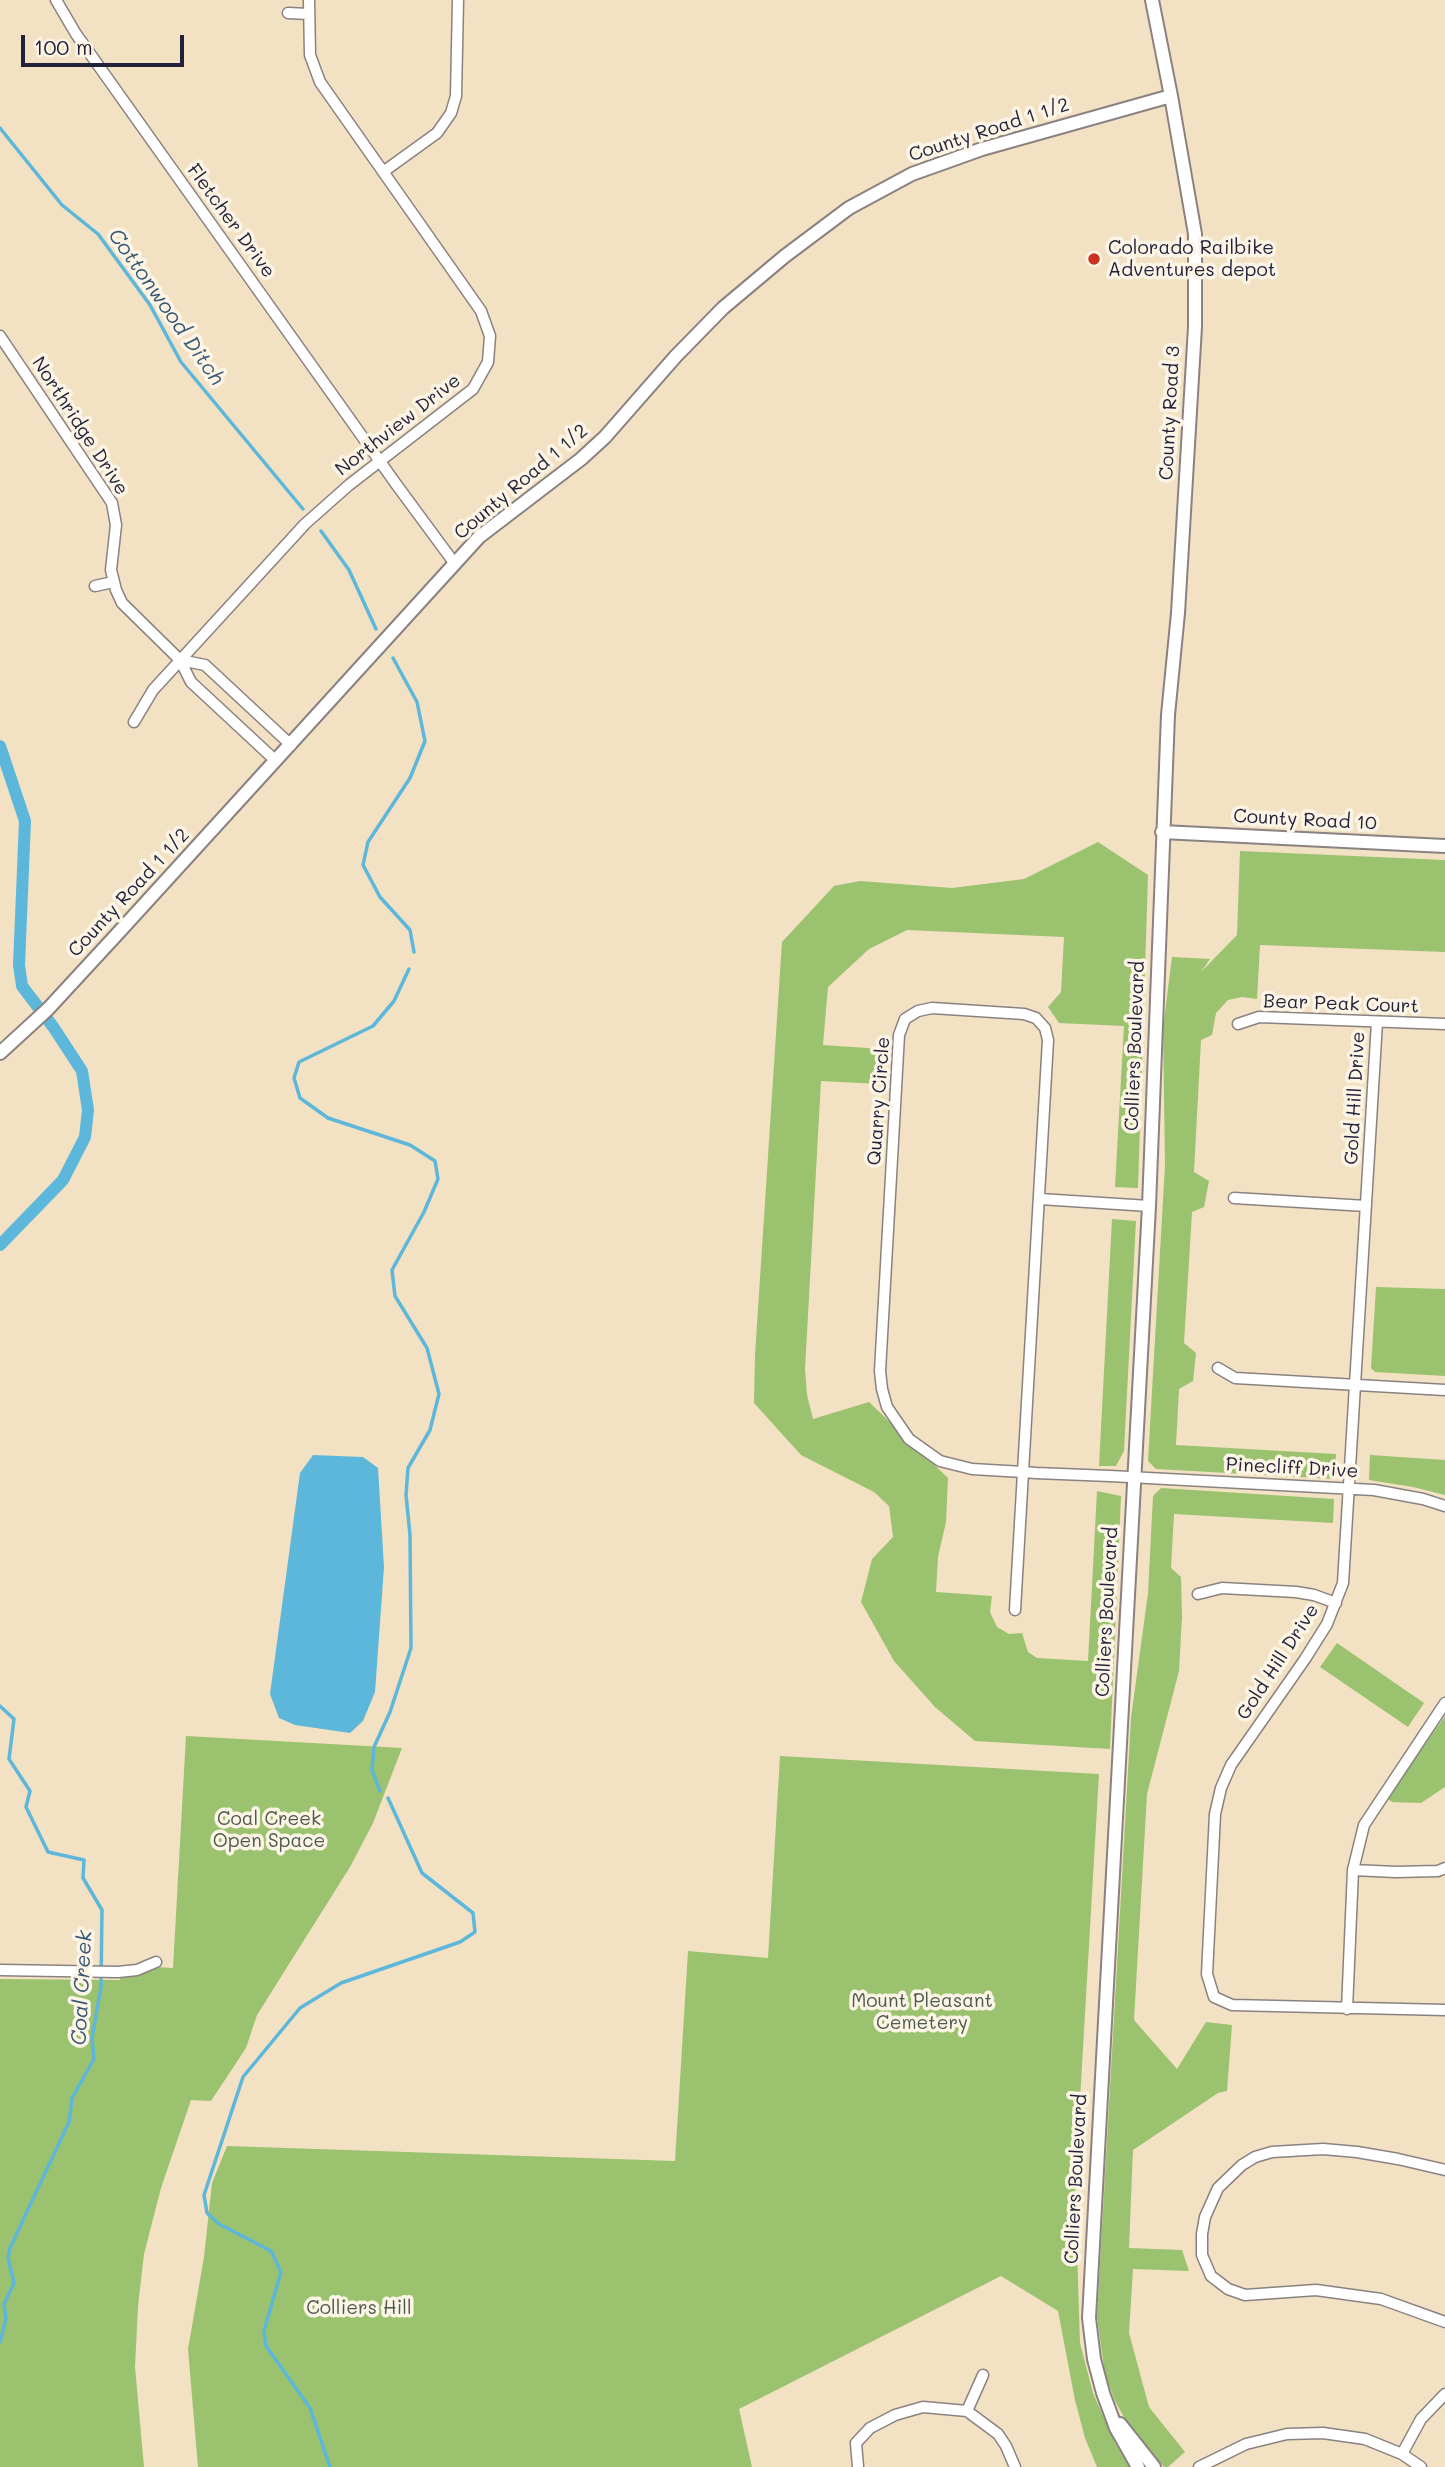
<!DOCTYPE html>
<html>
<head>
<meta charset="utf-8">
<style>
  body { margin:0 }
  #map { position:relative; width:1445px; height:2467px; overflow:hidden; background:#f3e1c4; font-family:Mali,sans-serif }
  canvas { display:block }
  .scale { position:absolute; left:21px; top:35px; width:163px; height:32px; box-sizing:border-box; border:4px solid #22223b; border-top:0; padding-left:9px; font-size:21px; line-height:24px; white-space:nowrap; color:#22223b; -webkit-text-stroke:5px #fcf5e5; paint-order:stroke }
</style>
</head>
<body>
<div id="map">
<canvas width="1445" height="2467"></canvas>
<div class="scale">100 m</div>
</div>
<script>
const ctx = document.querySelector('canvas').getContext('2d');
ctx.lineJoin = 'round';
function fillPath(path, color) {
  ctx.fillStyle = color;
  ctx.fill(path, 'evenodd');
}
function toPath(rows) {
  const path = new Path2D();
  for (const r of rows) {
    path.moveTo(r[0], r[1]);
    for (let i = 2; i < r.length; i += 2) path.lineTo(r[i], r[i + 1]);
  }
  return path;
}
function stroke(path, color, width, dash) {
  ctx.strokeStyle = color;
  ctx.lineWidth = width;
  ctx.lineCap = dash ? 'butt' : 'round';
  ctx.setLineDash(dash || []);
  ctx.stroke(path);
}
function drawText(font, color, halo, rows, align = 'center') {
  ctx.font = font + ' Mali,sans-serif';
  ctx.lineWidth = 7;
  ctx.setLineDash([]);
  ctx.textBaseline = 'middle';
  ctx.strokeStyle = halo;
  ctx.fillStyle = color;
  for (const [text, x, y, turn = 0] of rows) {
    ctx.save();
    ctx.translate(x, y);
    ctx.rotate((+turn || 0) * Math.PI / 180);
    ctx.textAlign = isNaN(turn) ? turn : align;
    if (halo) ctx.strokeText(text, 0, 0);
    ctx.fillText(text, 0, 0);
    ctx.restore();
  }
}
const green = toPath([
  [1098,842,1148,875,1138,1188,1115,1187,1124,1026,1059,1023,1048,1007,1061,992,1064,937,907,930,869,949,828,987,823,1045,882,1049,880,1084,821,1081,805,1369,807,1395,813,1419,869,1402,948,1478,946,1522,938,1557,936,1592,992,1596,990,1612,997,1627,1009,1634,1022,1633,1028,1652,1037,1658,1088,1661,1097,1491,1121,1496,1110,1749,975,1741,935,1707,894,1661,861,1602,872,1559,893,1537,889,1506,874,1492,801,1455,754,1403,755,1355,782,942,834,886,860,881,952,888,1024,879],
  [1240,851,1445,860,1445,952,1260,945,1257,999,1242,997,1228,1000,1216,1013,1212,1035,1201,1040,1194,1172,1209,1181,1204,1207,1192,1212,1184,1343,1196,1353,1193,1381,1179,1389,1176,1445,1336,1454,1335,1479,1156,1469,1148,1461,1165,1165,1163,1028,1172,957,1210,959,1201,972,1237,935],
  [1112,1219,1136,1221,1124,1451,1116,1466,1099,1466],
  [1376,1287,1445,1289,1445,1376,1375,1372,1371,1368],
  [1370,1455,1445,1460,1445,1495,1413,1487,1369,1480],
  [1161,1488,1334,1499,1333,1523,1174,1514,1171,1568,1181,1577,1182,1617,1179,1671,1147,1794,1134,2020,1177,2069,1206,2022,1232,2025,1227,2091,1218,2093,1133,2150,1129,2248,1182,2250,1189,2271,1133,2269,1129,2333,1149,2407,1185,2452,1168,2467,1164,2467,1130,2428,1115,2401,1105,2374,1097,2317,1131,1718,1148,1593,1153,1496],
  [1337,1643,1424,1703,1408,1727,1320,1667],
  [1445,1716,1445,1787,1421,1803,1392,1802,1387,1798],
  [186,1736,402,1748,373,1823,350,1867,257,2015,246,2048,211,2101,191,2100,161,2188,144,2254,138,2306,135,2367,144,2467,0,2467,0,1979,120,1980,120,1965,173,1968],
  [780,1756,1099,1774,1075,2185,1080,2343,1093,2393,1115,2443,1130,2467,1097,2467,1085,2438,1075,2400,1058,2311,1001,2276,739,2409,752,2467,198,2467,188,2349,204,2257,212,2183,227,2146,675,2161,688,1951,768,1958]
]);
const water = toPath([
  [313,1455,363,1457,378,1468,384,1567,375,1692,363,1721,350,1733,295,1725,279,1718,270,1694,300,1473]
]);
const stream = toPath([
  [0,128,62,205,98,234,150,305,181,362,303,509],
  [321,531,349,570,376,629],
  [393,658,417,702,425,741,410,778,368,842,363,865,380,897,410,930,414,952],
  [0,1706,14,1719,9,1759,30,1791,26,1807,48,1852,84,1860,83,1878,102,1910,101,1987,92,2038,94,2059,72,2098,69,2122,10,2248,8,2258,14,2283,4,2304,6,2319,0,2342],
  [380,1791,372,1770,374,1747,390,1712,411,1648,410,1535,406,1495,408,1468,430,1430,439,1394,427,1348,395,1296,392,1270,424,1212,438,1179,435,1161,410,1145,328,1118,300,1098,294,1078,299,1062,373,1026,394,1001,409,969],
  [330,2467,310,2408,266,2346,264,2331,281,2272,271,2251,219,2224,207,2213,204,2195,243,2077,300,2008,341,1983,460,1942,475,1932,473,1913,422,1873,388,1798]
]);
const canal = toPath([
  [0,746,25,821,19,965,22,986,54,1028,82,1071,88,1110,85,1137,63,1180,0,1245]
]);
const minor = toPath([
  [56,0,76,34,396,484,455,564],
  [288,13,309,14],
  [383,172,437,133,451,113,456,96,458,0],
  [0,336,112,503,116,525,111,570,116,590,122,603,180,660,191,682,276,761],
  [95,586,113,582],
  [180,660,205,665,291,745],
  [134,722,153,690,305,524,349,485,473,389,488,362,490,336,481,311,320,82,310,55,309,0],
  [1377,1022,1343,1583,1327,1624,1305,1659,1231,1765,1221,1788,1215,1814,1207,1974,1214,1997,1232,2005,1445,2010],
  [1238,1024,1259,1017,1445,1024],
  [1234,1198,1366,1206],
  [1040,1199,1149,1206],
  [1218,1368,1235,1378,1445,1390],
  [1198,1594,1222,1588,1296,1592,1314,1595,1336,1603],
  [1015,1610,1023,1472,1048,1040,1045,1028,1036,1018,1024,1014,932,1008,918,1011,905,1019,899,1035,880,1371,882,1389,887,1407,909,1439,940,1461,972,1469,1023,1472,1036,1473,1110,1476,1374,1490,1423,1499,1445,1506],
  [1353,1870,1396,1872,1438,1871,1445,1868],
  [0,1970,118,1972,137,1970,156,1962],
  [1347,2009,1353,1870,1364,1825,1445,1703],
  [1445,2170,1398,2159,1357,2152,1323,2149,1272,2152,1255,2157,1242,2165,1218,2188,1205,2217,1202,2234,1202,2255,1211,2276,1228,2289,1245,2295,1316,2290,1381,2299,1445,2322],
  [967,2411,983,2375],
  [1402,2454,1421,2419,1445,2394],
  [858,2467,856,2443,870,2428,895,2415,923,2407,967,2411,998,2434,1006,2446,1015,2467],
  [1199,2467,1246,2444,1287,2434,1323,2433,1365,2439,1402,2454,1421,2467]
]);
const tertiary = toPath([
  [1162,832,1445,846],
  [0,1053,48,1009,120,931,479,537,581,459,605,437,676,356,723,308,785,256,849,208,912,174,982,149,1171,96],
  [1120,2424,1154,2467],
  [1138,2467,1116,2428,1103,2393,1094,2359,1089,2318,1149,1206,1168,715,1178,613,1195,327,1195,234,1171,96,1152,0]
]);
const markers = [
  [1094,259,7,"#c8321e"]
];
const streetNames = [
  ["County Road 1 1/2",989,130,-18],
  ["Fletcher Drive",231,221,54],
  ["County Road 3",1170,413,-87],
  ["Northview Drive",398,425,-38],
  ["Northridge Drive",80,426,57],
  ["County Road 1 1/2",521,482,-40],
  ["County Road 10",1305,820,3],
  ["County Road 1 1/2",129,893,-47],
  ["Bear Peak Court",1341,1004,2],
  ["Colliers Boulevard",1135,1046,-88],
  ["Gold Hill Drive",1355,1098,-87],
  ["Quarry Circle",879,1101,-86],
  ["Pinecliff Drive",1292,1468,3],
  ["Colliers Boulevard",1107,1612,-87],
  ["Gold Hill Drive",1278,1662,-57],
  ["Colliers Boulevard",1076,2179,-87]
];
const poiNames = [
  ["Colorado Railbike",1108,248],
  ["Adventures depot",1108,270]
];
const parkNames = [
  ["Coal Creek",269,1819],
  ["Open Space",269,1841],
  ["Mount Pleasant",922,2001],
  ["Cemetery",922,2023],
  ["Colliers Hill",359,2308]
];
const waterNames = [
  ["Cottonwood Ditch",166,307,55],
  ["Coal Creek",82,1988,-87]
];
fillPath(green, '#9bc26e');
fillPath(water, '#5cb7da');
stroke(stream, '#5cb7da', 3.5);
stroke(canal, '#5cb7da', 12);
stroke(minor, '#8a8280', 13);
stroke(tertiary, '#8a8280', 16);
stroke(minor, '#fff', 10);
stroke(tertiary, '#fff', 12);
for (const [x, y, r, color] of markers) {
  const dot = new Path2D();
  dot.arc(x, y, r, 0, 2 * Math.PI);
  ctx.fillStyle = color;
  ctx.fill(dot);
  stroke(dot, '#fcf5e5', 2.5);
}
drawText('19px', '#22223b', '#fcf5e5', streetNames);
drawText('19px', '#22223b', '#fcf5e5', poiNames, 'left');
drawText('19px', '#4c5a4d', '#fcf5e5', parkNames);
drawText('italic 21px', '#365673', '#fcf5e5', waterNames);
</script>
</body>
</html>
